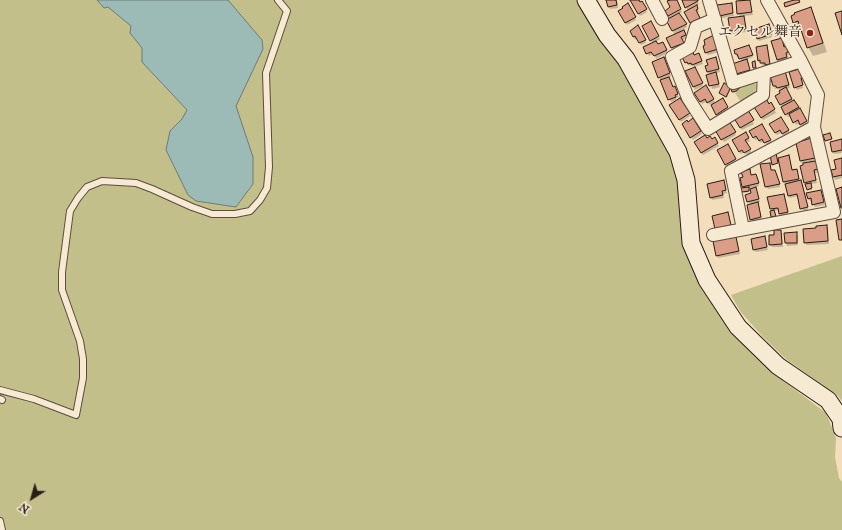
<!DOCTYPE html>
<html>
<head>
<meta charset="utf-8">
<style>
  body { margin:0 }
  #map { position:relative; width:842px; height:530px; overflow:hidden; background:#f3debb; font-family:"IM FELL Great Primer",serif }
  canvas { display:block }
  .north { position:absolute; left:12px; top:478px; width:40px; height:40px; -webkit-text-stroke:3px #f7ead3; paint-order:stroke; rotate:217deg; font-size:11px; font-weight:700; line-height:16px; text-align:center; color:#2b1c16 }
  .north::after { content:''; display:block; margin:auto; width:14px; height:18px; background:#2b1c16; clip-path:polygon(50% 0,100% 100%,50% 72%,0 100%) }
</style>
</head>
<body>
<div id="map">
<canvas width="842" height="530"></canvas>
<div class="north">N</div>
</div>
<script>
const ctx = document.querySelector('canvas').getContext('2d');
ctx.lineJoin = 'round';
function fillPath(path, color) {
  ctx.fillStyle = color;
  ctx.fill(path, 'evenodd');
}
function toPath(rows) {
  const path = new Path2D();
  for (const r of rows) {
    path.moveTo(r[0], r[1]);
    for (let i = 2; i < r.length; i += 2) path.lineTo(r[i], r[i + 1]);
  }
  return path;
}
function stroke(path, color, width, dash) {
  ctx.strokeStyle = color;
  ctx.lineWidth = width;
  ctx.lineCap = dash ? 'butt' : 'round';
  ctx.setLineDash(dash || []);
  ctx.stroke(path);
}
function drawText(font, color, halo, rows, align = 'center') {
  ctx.font = font + ' "IM FELL Great Primer","Noto Serif JP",serif';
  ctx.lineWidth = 3;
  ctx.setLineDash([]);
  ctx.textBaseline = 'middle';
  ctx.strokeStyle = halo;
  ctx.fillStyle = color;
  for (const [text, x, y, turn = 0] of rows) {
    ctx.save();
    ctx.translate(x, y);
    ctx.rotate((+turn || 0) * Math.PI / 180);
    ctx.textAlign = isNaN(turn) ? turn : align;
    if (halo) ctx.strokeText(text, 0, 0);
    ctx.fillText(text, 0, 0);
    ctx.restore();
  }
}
const green = toPath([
  [0,0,578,0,612,52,649,113,675,165,682,193,683,242,703,291,737,338,781,379,826,413,836,438,835,457,839,478,842,482,842,530,0,530],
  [751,81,757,85,755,92,741,102,735,93],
  [842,256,842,401,837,395,787,360,763,337,740,311,731,295]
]);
const water = toPath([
  [97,0,228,0,262,40,263,49,236,106,253,157,253,184,236,207,196,201,188,195,166,150,170,131,182,119,187,110,142,62,142,48,130,33,131,26,108,7,104,8,97,0]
]);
const shadow = toPath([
  [607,0,617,0,618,8,610,9],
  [631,0,638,0,640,3,642,2,647,12,640,16],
  [667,0,676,0,682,12,679,14,687,27,682,30,687,38,682,40,684,46,673,51,667,38,675,35,668,20,670,19,666,12,671,7],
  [683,0,697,0,699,4,696,6,699,12,697,13,701,21,692,25,685,12,688,11],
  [738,0,749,0,753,15,743,16,745,20,747,32,732,34,729,19,741,17,738,14],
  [798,0,800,3,786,7,786,6],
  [731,4,734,16,722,18,720,16],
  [628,5,636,20,627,25,620,12],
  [810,9,815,18,827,52,813,56,808,47,802,30,799,31,794,22],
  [650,23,660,39,655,42,657,45,663,43,668,53,656,59,654,54,649,56,645,48,653,44,651,40],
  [638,27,646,43,641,45,637,38,635,40,631,32],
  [770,28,772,37,759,41,758,39],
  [713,36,719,52,708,55,706,53],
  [781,39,789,55,787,55,788,60,779,63,777,60],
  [767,46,768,49,771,67,767,67,766,65,763,66,759,60],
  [750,49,753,57,746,60,751,73,738,77,734,64,742,62,739,56,737,57,736,54],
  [694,56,700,57,703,64,694,67,696,71,703,86,695,90,687,72,695,68,693,65,690,66,689,64,688,65,684,57],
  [665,61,671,76,668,77,679,97,676,98,676,100,671,102,659,77],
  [717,61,720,72,715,73,720,87,712,89,708,75,710,75,708,72],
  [800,73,803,81,801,81,803,88,797,90,795,87],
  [786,75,790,88,786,89,808,124,803,127,800,123,796,125,791,116,788,117,777,97,782,94,778,88,775,89,771,76],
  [740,84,741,88,737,92,733,93,731,88,727,98,720,93,729,88],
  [705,87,716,104,723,99,729,110,719,117,711,104,710,105,707,101,702,104,695,93],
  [680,99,690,116,681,122,670,105],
  [771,104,776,113,763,120,756,108],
  [748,112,754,124,742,130,735,119],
  [781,118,790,133,784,136,782,132,777,135,771,124],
  [693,120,702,134,693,140,683,124,687,123],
  [729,123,736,135,724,142,716,130],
  [762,125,772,143,767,145,764,141,761,143,758,139,755,140,751,132],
  [745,133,750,141,746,143,752,153,747,156,745,152,741,154,733,141],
  [714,138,719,146,703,155,695,143,706,139,711,140],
  [842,140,842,153,834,154,833,152],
  [812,142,815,161,819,172,815,173,817,183,811,184,812,190,808,190,805,182,804,163,802,164,801,161],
  [728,146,736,162,728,167,719,150],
  [788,156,793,171,796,170,800,182,803,184,808,210,803,211,798,196,790,198,788,195,784,182],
  [842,159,842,178,835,180,832,170,837,169],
  [769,164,772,171,775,171,777,174,780,187,768,189,766,187],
  [749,170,752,176,757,178,759,186,755,187,760,202,757,203,759,206,762,220,753,222,751,219,750,205,746,195,753,194,751,188,749,189,749,192,744,193,744,189,741,179,744,178],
  [725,184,727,193,723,194,724,198,712,200,711,197],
  [821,191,825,205,815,207,812,201,810,201,809,198],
  [784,195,789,215,781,216,779,210,774,211,776,217,773,218,769,198],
  [827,226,828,229,829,244,807,245,805,243,817,229],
  [780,231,782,234,783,247,772,247,770,244,775,236],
  [796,233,798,236,798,245,787,246,786,243,785,234],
  [764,237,768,250,756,252,754,250],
  [736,238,740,254,718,258,717,255]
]);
const building = toPath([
  [606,0,616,0,617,5,608,7,606,0],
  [630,0,639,0,640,2,642,1,647,9,638,14,630,0],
  [670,0,677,0,681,9,668,16,665,11,670,7,667,1,670,0],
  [682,0,698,0,698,1,685,8,682,0],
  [750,0,752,12,737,14,736,1,750,0],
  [794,0,799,0,800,2,785,7,784,3,794,0],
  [628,3,636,17,625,23,618,11,623,8,622,7,628,3],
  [732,3,733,13,719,16,717,5,732,3],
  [697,5,698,9,696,10,700,18,690,23,684,12,697,5],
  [811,7,823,43,807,48,798,21,793,23,791,16,795,14,794,13,811,7],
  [842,11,842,35,835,13,842,11],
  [679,13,687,24,672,31,666,20,679,13],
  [744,16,746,29,730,31,728,18,744,16],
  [651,21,659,36,650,41,642,26,651,21],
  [769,24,772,34,757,39,754,29,769,24],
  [638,25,646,40,639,43,635,36,633,37,630,31,638,25],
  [684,30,686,35,681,37,684,43,671,48,666,38,684,30],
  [714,35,718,49,705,53,703,46,705,45,704,40,714,35],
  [782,38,784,47,787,46,788,52,786,53,787,57,777,60,771,41,782,38],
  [656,41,658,44,663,42,667,50,654,56,651,52,646,54,643,47,656,41],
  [749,45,753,55,739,59,737,54,735,54,734,50,749,45],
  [767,45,770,64,765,65,765,63,760,63,760,60,758,61,756,47,767,45],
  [693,52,694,55,699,53,702,61,692,65,691,63,688,64,687,62,685,63,682,57,693,52],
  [664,57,670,73,658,78,652,62,664,57],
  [716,57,719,69,707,72,705,66,708,65,706,60,716,57],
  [747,59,750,70,736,74,732,64,747,59],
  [755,61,756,68,753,68,752,62,755,61],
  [695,67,703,83,693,87,685,71,695,67],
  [799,69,802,78,801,78,803,85,794,88,789,72,799,69],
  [785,71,789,85,777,88,776,86,773,86,770,76,785,71],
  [716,72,719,84,709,86,706,75,716,72],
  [669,77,673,87,675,86,678,94,675,95,676,97,668,100,660,80,669,77],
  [724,83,729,86,730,89,726,97,719,93,724,83],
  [706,85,714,99,707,103,705,99,700,102,694,93,706,85],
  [730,86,742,86,736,91,732,92,730,86],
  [786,87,792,99,780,105,775,96,780,93,779,91,786,87],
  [680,98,690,113,679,120,669,105,680,98],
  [723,98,728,107,716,115,711,105,723,98],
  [767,100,769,104,771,102,775,109,761,118,754,107,767,100],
  [794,100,799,107,785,115,781,107,794,100],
  [800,108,807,121,800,125,798,120,793,123,789,114,800,108],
  [748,110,754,120,740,128,734,118,748,110],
  [781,117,789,130,782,134,780,130,775,133,769,124,781,117],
  [693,118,701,131,690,138,682,124,687,120,688,122,693,118],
  [729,121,736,132,721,140,715,130,729,121],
  [762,124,771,140,764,143,762,139,759,141,756,136,753,138,749,131,762,124],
  [746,132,749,138,745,140,751,149,744,153,742,150,739,152,732,140,746,132],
  [830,133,832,139,825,141,823,135,830,133],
  [705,135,707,138,710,136,712,139,715,137,718,143,701,153,694,142,705,135],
  [811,138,815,158,800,161,796,143,811,138],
  [842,139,842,150,832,152,830,142,842,139],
  [728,144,736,159,725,165,717,150,728,144],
  [776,153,778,163,772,165,770,155,776,153],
  [789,155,792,170,797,169,799,179,783,182,778,158,789,155],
  [842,158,842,175,833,177,831,170,836,169,834,160,842,158],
  [816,161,818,169,814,170,816,180,804,183,800,166,803,165,803,163,816,161],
  [770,163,771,170,775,170,780,184,765,187,760,164,770,163],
  [750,169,751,175,756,174,759,183,742,187,740,178,743,177,741,172,750,169],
  [724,180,726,190,722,191,723,195,710,198,707,184,724,180],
  [801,180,808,207,800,209,797,194,788,196,785,184,801,180],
  [811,183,812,188,807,190,805,184,811,183],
  [749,187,749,191,742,192,741,188,749,187],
  [756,187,759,199,747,202,745,195,751,193,750,189,756,187],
  [842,187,842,208,841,208,836,189,842,187],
  [821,190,824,202,812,205,811,198,808,199,806,193,821,190],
  [784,194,788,212,779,214,778,208,770,209,767,197,784,194],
  [758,202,761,217,750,220,747,205,758,202],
  [774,210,776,216,771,217,770,211,774,210],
  [728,212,731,225,715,229,712,216,728,212],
  [842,219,842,240,839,240,836,220,842,219],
  [827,225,828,241,804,243,803,229,816,228,816,226,827,225],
  [774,230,781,230,782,244,769,245,769,235,774,235,774,230],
  [797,232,797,243,785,243,784,233,797,232],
  [765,236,767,247,753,250,751,239,765,236],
  [736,237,739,251,716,256,713,241,736,237]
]);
const lane = toPath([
  [0,390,34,399,76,415,83,378,83,359,80,341,62,290,62,272,70,211,78,198,87,187,102,181,136,183,152,189,192,207,212,214,235,214,250,211,260,200,267,188,269,167,266,73,287,11,278,0],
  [0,399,2,400],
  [0,521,2,530]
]);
const street = toPath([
  [652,0,662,19],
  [709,0,733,83,801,61],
  [715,19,696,27,690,47,672,57,688,98,708,129,763,95,764,73],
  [743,229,731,171,814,127,818,95,801,61,767,0],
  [713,235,834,212,814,127]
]);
const secondary = toPath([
  [586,0,607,35,626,59,678,152,686,180,691,243,707,280,738,327,778,366,828,400,841,419,842,428]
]);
const markers = [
  [810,33,4,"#8f2418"]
];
const poiNames = [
  ["エクセル舞音",802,33]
];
fillPath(green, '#c3bf8b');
fillPath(water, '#9cbbb6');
stroke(water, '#6f7b76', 1);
fillPath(shadow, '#0003');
fillPath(building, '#da9d85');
stroke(building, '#2b1c16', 1);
stroke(lane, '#5d4c3f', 8);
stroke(street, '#5d4c3f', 14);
stroke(secondary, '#2b1c16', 19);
stroke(lane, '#f7ead3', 6);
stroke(street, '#f7ead3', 12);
stroke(secondary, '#f7ead3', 17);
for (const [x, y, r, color] of markers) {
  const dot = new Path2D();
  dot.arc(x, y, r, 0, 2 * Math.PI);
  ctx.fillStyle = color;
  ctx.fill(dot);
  stroke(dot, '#f7ead3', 1.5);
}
drawText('14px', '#2b1c16', '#f7ead3', poiNames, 'right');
</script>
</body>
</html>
